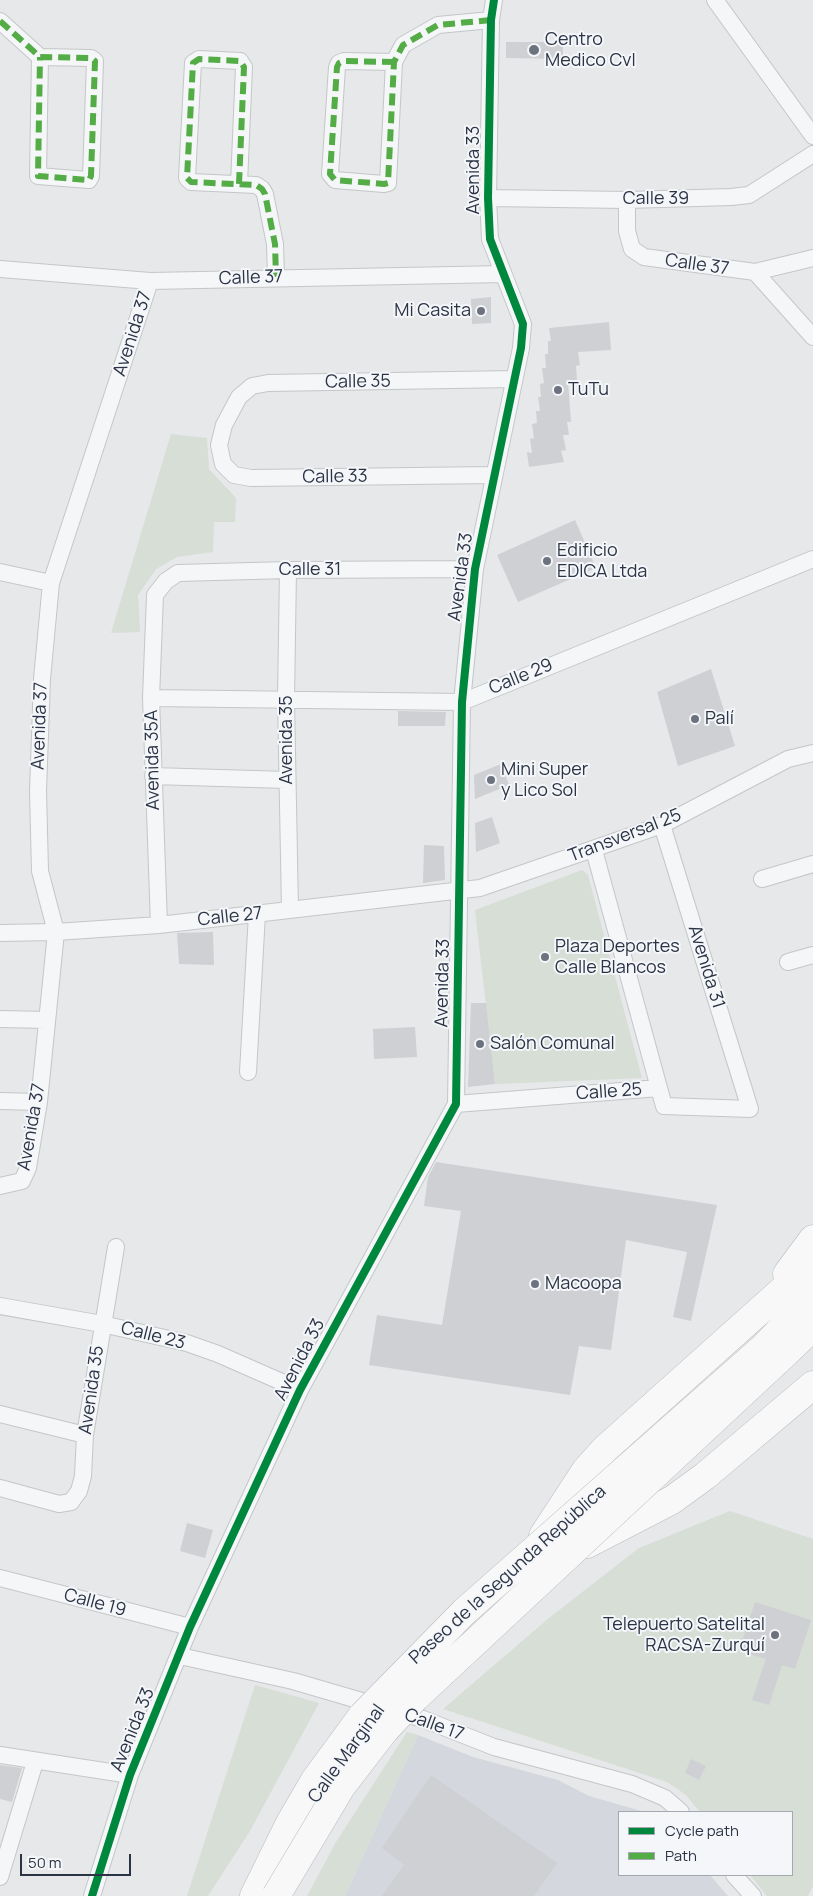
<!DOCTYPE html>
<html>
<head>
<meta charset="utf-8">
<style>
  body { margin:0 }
  #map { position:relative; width:813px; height:1896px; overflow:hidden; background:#e6e8ea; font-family:Manrope,sans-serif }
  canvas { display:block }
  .legend { position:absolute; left:618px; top:1811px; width:175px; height:65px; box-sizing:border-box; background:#f4f6f9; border:1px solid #a4a8b1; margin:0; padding:6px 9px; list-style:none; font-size:15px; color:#2b3445 }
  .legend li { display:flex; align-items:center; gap:10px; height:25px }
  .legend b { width:25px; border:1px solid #a4a8b1 }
  .scale { position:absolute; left:20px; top:1854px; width:111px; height:22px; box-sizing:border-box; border:2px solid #2b3445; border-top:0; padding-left:6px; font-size:15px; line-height:18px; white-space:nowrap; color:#2b3445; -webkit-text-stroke:4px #f4f6f9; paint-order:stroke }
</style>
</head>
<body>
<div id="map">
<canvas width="813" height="1896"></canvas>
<ul class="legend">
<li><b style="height:6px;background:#00873e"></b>Cycle path</li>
<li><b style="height:6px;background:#54ac47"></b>Path</li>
</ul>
<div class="scale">50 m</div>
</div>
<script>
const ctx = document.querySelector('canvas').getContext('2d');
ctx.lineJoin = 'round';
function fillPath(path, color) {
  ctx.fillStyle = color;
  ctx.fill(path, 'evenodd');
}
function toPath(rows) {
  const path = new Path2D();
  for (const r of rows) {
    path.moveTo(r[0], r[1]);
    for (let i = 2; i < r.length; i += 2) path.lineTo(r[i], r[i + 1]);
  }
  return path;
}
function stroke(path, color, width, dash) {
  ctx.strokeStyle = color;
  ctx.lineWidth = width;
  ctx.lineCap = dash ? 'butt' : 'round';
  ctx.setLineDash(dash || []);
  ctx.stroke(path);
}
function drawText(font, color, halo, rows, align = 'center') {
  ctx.font = font + ' Manrope,sans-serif';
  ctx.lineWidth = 4;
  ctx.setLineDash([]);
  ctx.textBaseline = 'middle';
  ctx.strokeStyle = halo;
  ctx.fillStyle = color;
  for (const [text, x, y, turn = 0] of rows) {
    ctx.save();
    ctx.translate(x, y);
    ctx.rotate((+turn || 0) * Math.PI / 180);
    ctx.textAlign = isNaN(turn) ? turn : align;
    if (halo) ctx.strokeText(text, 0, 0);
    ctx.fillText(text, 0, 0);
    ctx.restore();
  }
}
const built = toPath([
  [418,1735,473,1757,558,1780,589,1796,645,1812,619,1812,619,1875,710,1875,728,1896,345,1896]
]);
const green = toPath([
  [171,434,207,438,209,469,236,498,235,522,214,522,213,552,177,557,156,569,138,595,140,632,111,633],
  [582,870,588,875,642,1078,495,1084,475,910],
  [730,1511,813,1539,813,1886,808,1896,767,1896,750,1875,792,1875,792,1812,700,1812,686,1795,667,1782,443,1709,549,1618,639,1548],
  [255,1685,319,1703,250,1831,208,1896,187,1896],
  [407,1732,418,1735,345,1896,307,1896,336,1842]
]);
const building = toPath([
  [506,42,563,42,563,59,506,58],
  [491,297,491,323,472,324,471,299],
  [609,322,611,350,578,352,580,365,576,366,577,380,568,381,571,422,567,422,569,435,563,435,566,450,561,451,564,462,529,467,527,452,532,453,530,439,534,438,532,424,537,423,536,411,540,411,538,397,541,397,540,384,544,383,542,368,546,368,545,354,548,354,548,341,551,341,549,328],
  [575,520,596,568,518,602,497,555],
  [711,669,735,746,678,766,657,692],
  [398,711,446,712,445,726,398,726],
  [501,764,509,785,475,799,474,775],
  [492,817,500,843,476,852,475,823],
  [424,845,444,846,445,880,423,883],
  [213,932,214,965,179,964,177,933],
  [471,1003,486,1003,495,1084,468,1087],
  [415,1027,417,1057,374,1059,373,1029],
  [436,1162,717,1205,691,1321,673,1317,687,1252,626,1240,611,1350,579,1346,570,1395,369,1365,377,1315,442,1325,461,1211,424,1206,428,1177],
  [187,1523,213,1530,205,1558,180,1551],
  [755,1602,811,1620,795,1669,782,1665,769,1705,752,1700,766,1659,739,1651],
  [691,1759,706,1766,699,1780,685,1773],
  [0,1765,22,1768,12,1802,0,1799],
  [431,1775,557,1863,534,1896,382,1896,404,1865,382,1848]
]);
const street = toPath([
  [715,0,813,136],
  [0,21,40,57,91,58,95,61,91,176,89,180,38,176,40,57],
  [394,62,344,61,339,63,337,67,330,174,335,180,384,184,388,183,394,62,403,45,438,25,491,20],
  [239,184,244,67,240,61,199,59,193,63,187,178,191,182,256,185,262,189,265,194,275,244,276,277],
  [488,198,627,200,731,197,749,195,813,154],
  [627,200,627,231,632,249,644,257,755,272,813,258],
  [0,269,150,281,503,274],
  [755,272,813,337],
  [493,475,251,478,234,475,223,464,219,445,224,425,239,397,252,386,268,383,514,379],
  [288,570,286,699,290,910],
  [0,572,51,583],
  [151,698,462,702,813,559],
  [153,776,287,780],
  [594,850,659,1088],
  [762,879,813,864],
  [159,925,151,698,155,595,166,581,178,573,288,570,475,569],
  [0,933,56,932,159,925,480,888,662,825,788,759,813,753],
  [788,962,813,955],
  [0,1019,47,1020],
  [248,1072,257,914],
  [0,1101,39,1102],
  [456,1104,659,1088,664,1106,750,1109,662,825],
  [0,1186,22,1181,28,1168,39,1102,56,932,40,871,38,791,42,679,51,583,150,281],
  [0,1306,102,1324,187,1343,218,1354,300,1390],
  [0,1414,85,1435],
  [0,1488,59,1504,71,1502,79,1491,83,1476,85,1435,116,1247],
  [0,1578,190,1627],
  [180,1656,293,1681,423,1719,494,1747,632,1784,665,1798,681,1812],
  [0,1755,130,1775],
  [734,1875,753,1896],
  [0,1877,35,1762],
  [92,1896,130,1775,190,1627,300,1390,456,1104,462,702,475,569,521,348,523,324,490,239,488,198,491,20,494,0]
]);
const highway = toPath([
  [787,1274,813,1239],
  [764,1347,813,1296],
  [777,1361,813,1327],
  [543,1536,586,1470,605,1449,813,1263],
  [587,1544,672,1500,705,1476,813,1385],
  [254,1896,290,1823,315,1780,362,1716]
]);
const highwayBridge = toPath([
  [362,1716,465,1611,764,1347],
  [276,1896,341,1787,385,1730,415,1698,777,1361]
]);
const quiet = toPath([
  [0,21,40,57,91,58,95,61,91,176,89,180,38,176,40,57],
  [394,62,344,61,339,63,337,67,330,174,335,180,384,184,388,183,394,62,403,45,438,25,491,20],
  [239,184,244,67,240,61,199,59,193,63,187,178,191,182,256,185,262,189,265,194,275,244,276,277]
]);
const cycleway = toPath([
  [92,1896,130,1775,190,1627,300,1390,456,1104,462,702,475,569,521,348,523,324,490,239,488,198,491,20,494,0]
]);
const markers = [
  [534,50,6,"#6c737f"],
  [481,311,5,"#6c737f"],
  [558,390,5,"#6c737f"],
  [547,561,5,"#6c737f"],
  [695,719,5,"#6c737f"],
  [491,780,5,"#6c737f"],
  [545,957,5,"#6c737f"],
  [480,1044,5,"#6c737f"],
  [535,1284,5,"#6c737f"],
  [775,1635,5,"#6c737f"]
];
const poiNames = [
  ["Centro",545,40],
  ["Medico Cvl",545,61],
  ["Mi Casita",471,311,"right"],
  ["TuTu",568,390],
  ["Edificio",557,551],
  ["EDICA Ltda",557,572],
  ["Palí",705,719],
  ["Mini Super",501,770],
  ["y Lico Sol",501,791],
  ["Plaza Deportes",555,947],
  ["Calle Blancos",555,968],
  ["Salón Comunal",490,1044],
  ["Macoopa",545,1284],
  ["Telepuerto Satelital",765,1625,"right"],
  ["RACSA-Zurquí",765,1646,"right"]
];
const streetNames = [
  ["Avenida 33",474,170,-90],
  ["Calle 39",656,199],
  ["Calle 37",697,265,8],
  ["Calle 37",251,278,-2],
  ["Avenida 37",133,334,-72],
  ["Calle 35",358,382,-1],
  ["Calle 33",335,477,-1],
  ["Calle 31",310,570],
  ["Avenida 33",461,577,-82],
  ["Calle 29",521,677,-22],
  ["Avenida 37",40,726,-88],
  ["Avenida 35",287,740,-90],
  ["Avenida 35A",153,760,-91],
  ["Transversal 25",625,836,-21],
  ["Calle 27",230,917,-6],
  ["Avenida 31",706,967,73],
  ["Avenida 33",443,983,-89],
  ["Calle 25",609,1092,-4],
  ["Avenida 37",32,1127,-80],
  ["Calle 23",153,1336,14],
  ["Avenida 33",300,1360,-63],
  ["Avenida 35",92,1390,-82],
  ["Paseo de la Segunda República",508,1575,-42],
  ["Calle 19",95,1603,15],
  ["Calle 17",434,1725,20],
  ["Avenida 33",133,1730,-68],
  ["Calle Marginal",347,1754,-54]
];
fillPath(built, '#d4d7dd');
fillPath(green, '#d6ded6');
fillPath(building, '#ced0d3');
stroke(street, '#c4c6c8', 18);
stroke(highway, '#b8bbbf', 29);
stroke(street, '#f5f6f7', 16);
stroke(highway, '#f8f8f8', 28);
stroke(highwayBridge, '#b8bbbf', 29, []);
stroke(highwayBridge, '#f8f8f8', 28);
stroke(quiet, '#54ac47', 6, [12, 6]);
stroke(cycleway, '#00873e', 8);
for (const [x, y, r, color] of markers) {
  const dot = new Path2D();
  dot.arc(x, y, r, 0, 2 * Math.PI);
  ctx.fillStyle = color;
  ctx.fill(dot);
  stroke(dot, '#f4f6f9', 2);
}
drawText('18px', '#2b3445', '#f4f6f9', poiNames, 'left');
drawText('18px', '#2b3445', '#f4f6f9', streetNames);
</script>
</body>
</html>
